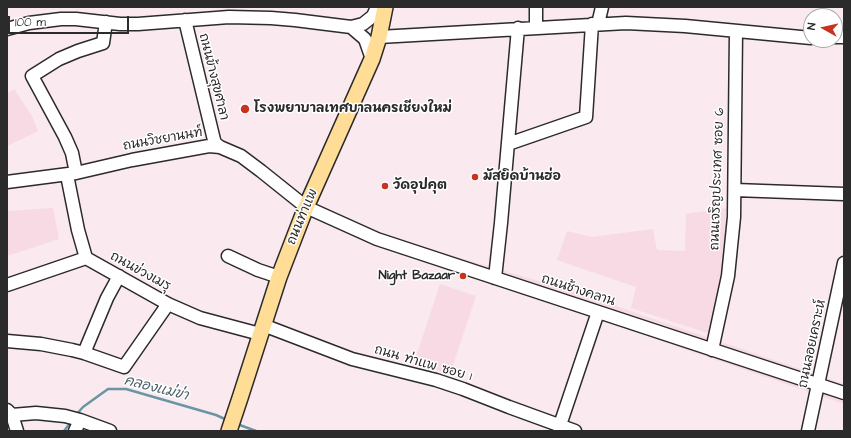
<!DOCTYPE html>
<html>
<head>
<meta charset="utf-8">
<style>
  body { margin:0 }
  #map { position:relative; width:851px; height:438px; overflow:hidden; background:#fae9ef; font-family:"Architects Daughter",sans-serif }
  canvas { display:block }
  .frame { position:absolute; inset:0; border:8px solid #2b2b2b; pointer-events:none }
  .north { position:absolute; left:803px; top:8px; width:40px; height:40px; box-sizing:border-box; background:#fff; border:1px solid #aaa; border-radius:50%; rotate:278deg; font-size:11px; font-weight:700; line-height:16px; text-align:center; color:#2b2b2b }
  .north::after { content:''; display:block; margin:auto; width:14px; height:18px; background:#c8321e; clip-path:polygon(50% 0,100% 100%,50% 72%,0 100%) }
  .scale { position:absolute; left:8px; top:16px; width:121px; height:18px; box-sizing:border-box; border:2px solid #2b2b2b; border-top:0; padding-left:5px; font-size:12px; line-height:14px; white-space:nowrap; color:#2b2b2b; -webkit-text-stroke:3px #fff; paint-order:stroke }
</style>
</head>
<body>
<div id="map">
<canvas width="851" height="438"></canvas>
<div class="frame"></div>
<div class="north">N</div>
<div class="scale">100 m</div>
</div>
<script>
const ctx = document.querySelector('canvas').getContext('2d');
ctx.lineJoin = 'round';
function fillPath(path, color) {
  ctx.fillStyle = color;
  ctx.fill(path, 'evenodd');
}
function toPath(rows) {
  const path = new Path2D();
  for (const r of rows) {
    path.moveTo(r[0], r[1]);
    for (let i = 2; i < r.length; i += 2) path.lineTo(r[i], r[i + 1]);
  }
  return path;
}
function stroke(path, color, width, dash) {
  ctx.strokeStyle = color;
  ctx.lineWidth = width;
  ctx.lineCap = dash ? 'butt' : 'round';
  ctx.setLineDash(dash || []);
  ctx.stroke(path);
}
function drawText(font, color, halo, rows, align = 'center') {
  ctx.font = font + ' "Architects Daughter","Playpen Sans Thai",sans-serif';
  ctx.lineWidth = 3;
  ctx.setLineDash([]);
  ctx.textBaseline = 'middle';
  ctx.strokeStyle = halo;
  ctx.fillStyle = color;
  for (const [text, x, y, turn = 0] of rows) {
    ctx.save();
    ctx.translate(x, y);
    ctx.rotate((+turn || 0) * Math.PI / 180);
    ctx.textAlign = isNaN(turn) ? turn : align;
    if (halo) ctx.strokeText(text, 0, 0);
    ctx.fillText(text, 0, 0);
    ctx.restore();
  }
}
const built = toPath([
  [14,89,32,116,38,131,28,136,7,146,7,94],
  [53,208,59,239,7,256,7,211],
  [726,208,726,226,723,277,710,334,631,308,636,287,557,260,567,231,592,237,653,229,657,250,685,251,686,214],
  [384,235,575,292,844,384,844,404,812,393,380,244],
  [440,284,476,296,450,374,414,363]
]);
const stream = toPath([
  [76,415,83,407,108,389,126,389,216,415,227,420],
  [237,424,256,431],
  [64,431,71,422]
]);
const minor = toPath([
  [185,20,214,140,215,143,220,147],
  [598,24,602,7],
  [351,27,365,39,372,59],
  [536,27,536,7],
  [7,29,29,23,61,19,76,19,120,24,138,24,229,17,271,18,295,20,351,27,363,24,373,16,377,7],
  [379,37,626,23,685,26,811,38],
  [835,37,844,37],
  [508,144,586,117,592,24],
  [76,173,72,153,65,137,32,76,59,59,78,51,103,43,106,22],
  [67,175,78,230,86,258],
  [7,182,76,173,132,160,209,146,220,147,241,156,261,171,306,207,377,239,844,393],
  [735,190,844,194],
  [228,256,258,270,279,277],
  [495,278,501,223,518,28],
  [7,285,86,258,168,304,200,318,260,334],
  [263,325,352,359,436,380,463,389,509,407,575,431],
  [7,341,41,344,72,350,84,353,124,367,168,304],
  [712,350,728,276,734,217,736,31],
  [84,353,107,298,119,276],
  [7,410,12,415,17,431],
  [7,416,12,415,36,413,65,416,80,420,110,431],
  [560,425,598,312],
  [75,431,80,420],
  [808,431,844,263]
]);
const major = toPath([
  [229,431,240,398,279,277,306,207,372,59,379,37,385,7]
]);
const markers = [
  [245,109,5,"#c8321e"],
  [475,177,4,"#c8321e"],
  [385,186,4,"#c8321e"],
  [463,276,4,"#c8321e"]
];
const streetNames = [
  ["ถนนข้างสุขศาลา",213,77,76],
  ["ถนนวิชยานนท์",163,140,-10],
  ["ถนนเจริญประเทศ ซอย 6",718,179,-88],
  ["ถนนท่าแพ",303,217,-67],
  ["ถนนข่วงเมรุ",140,272,29],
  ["ถนนช้างคลาน",578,291,18],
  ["ถนนลอยเคราะห์",813,344,-78],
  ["ถนน ท่าแพ ซอย 1",423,364,16]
];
const poiNames = [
  ["โรงพยาบาลเทศบาลนครเชียงใหม่",254,109],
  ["มัสยิดบ้านฮ่อ",483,177],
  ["วัดอุปคุต",393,186],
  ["Night Bazaar",455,276,"right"]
];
const waterNames = [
  ["คลองแม่ข่า",156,389,14]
];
fillPath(built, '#f7dae4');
stroke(stream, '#6a96a4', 2.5);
stroke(minor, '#2b2b2b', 15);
stroke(major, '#2b2b2b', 18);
stroke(minor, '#fff', 12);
stroke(major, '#ffdd96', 15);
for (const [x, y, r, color] of markers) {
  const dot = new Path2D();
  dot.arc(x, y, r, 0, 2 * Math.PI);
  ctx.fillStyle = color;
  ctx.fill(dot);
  stroke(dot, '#fff', 1.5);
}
drawText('13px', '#2b2b2b', '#fff', streetNames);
drawText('bold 13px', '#2b2b2b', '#fff', poiNames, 'left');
drawText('italic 14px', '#4a6068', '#fff', waterNames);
</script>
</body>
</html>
